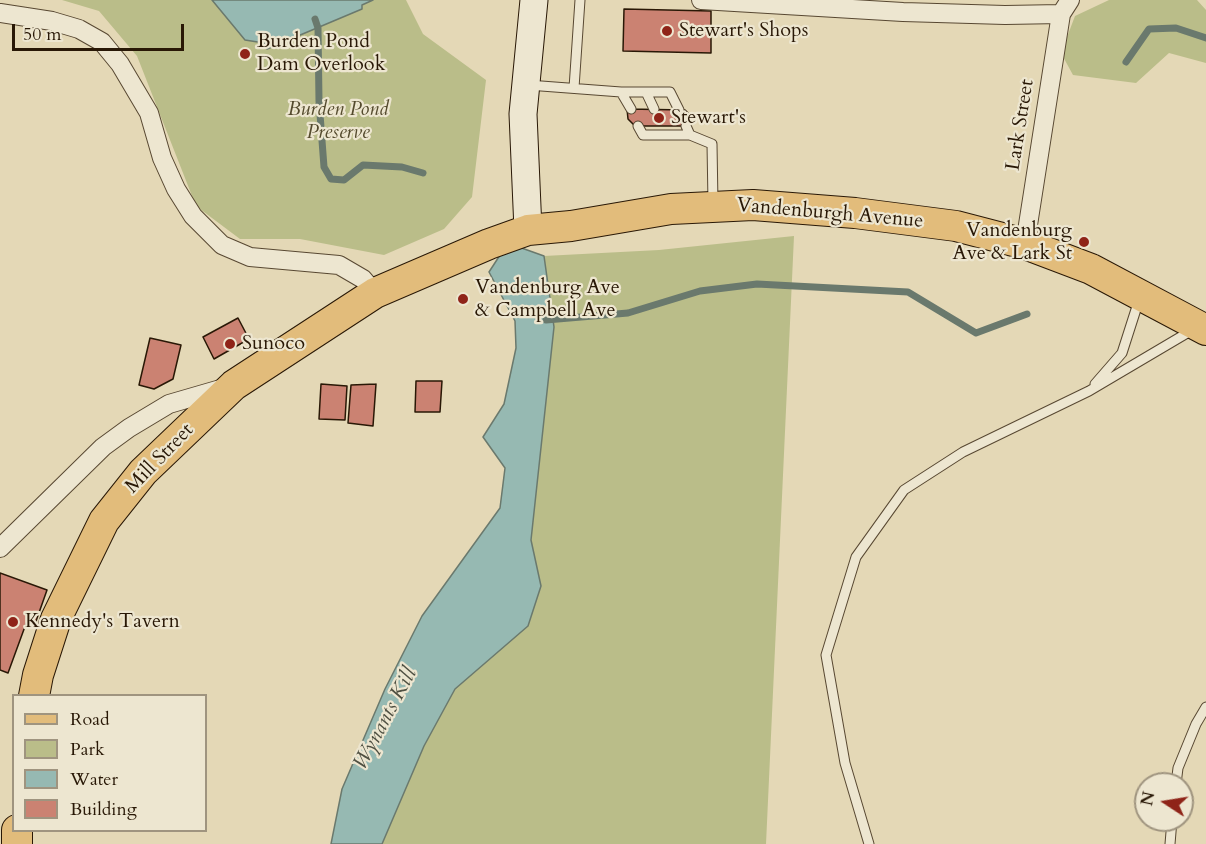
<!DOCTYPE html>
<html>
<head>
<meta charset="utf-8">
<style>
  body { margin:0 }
  #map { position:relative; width:1206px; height:844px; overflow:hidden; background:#e4d8b6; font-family:Cardo,serif }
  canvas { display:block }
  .legend { position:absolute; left:12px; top:694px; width:195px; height:138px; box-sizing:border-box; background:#ede6d0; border:2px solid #9f947f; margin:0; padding:8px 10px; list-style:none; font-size:18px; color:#291806 }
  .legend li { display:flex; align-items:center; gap:12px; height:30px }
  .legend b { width:30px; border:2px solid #9f947f }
  .north { position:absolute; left:1134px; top:772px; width:60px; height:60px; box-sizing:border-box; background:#ede6d0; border:2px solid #9f947f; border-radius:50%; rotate:282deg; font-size:16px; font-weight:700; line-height:24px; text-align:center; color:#291806 }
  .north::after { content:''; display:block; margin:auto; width:21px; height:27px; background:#8f2418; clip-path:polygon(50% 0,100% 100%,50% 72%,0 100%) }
  .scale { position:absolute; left:12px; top:24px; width:172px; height:27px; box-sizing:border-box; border:3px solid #291806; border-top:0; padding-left:8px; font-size:18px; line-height:21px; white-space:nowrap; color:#291806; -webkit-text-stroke:4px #ede6d0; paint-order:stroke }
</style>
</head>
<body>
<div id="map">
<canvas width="1206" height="844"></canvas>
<ul class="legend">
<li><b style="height:8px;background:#e2bc7b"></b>Road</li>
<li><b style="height:16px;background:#babd89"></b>Park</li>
<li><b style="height:16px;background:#96b9b2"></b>Water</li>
<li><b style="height:16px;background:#cb8272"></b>Building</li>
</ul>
<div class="north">N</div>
<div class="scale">50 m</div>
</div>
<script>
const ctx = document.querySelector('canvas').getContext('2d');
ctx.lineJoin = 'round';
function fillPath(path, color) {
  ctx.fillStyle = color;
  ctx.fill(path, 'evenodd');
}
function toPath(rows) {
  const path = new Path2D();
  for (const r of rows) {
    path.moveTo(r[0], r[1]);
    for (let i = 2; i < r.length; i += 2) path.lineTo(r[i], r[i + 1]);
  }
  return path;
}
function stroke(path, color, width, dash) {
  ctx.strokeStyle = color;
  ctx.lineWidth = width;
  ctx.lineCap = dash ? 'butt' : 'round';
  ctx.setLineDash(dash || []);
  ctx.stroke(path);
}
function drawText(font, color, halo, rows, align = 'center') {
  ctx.font = font + ' Cardo,serif';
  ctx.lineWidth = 4.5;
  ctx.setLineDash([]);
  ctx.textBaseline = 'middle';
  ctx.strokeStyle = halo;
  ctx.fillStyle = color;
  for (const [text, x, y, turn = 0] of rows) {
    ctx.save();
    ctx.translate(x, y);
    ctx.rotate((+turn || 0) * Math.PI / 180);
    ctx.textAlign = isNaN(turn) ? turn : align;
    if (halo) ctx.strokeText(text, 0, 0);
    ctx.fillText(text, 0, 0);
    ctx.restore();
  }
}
const green = toPath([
  [62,0,406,0,423,34,486,80,472,197,444,229,384,255,300,239,240,239,196,206,137,56,99,11],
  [1109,0,1197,0,1206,10,1206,63,1169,53,1136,83,1073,75,1061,53,1075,16],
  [794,236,766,844,382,844,424,746,455,689,527,626,541,586,531,540,554,327,544,256,659,250]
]);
const water = toPath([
  [212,0,373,0,362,5,362,9,267,49,264,43,245,40,212,0],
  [516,246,544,256,554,327,531,540,541,586,528,626,455,689,424,746,382,844,331,844,342,789,385,689,422,616,500,508,505,468,483,437,504,404,516,348,515,321,489,272,502,252,516,246]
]);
const stream = toPath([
  [315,19,318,28,319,101,324,167,331,179,344,180,363,165,402,167,423,173],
  [1126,62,1149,29,1176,28,1206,38],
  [546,320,628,313,700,291,757,284,908,292,976,333,1027,314]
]);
const building = toPath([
  [624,9,711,11,711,53,623,51,624,9],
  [627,109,685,110,691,116,691,126,635,126,628,119,627,109],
  [238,318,249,339,214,359,203,337,238,318],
  [150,338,181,345,173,379,154,389,139,385,150,338],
  [416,381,442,381,440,412,415,412,416,381],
  [321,384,347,386,345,420,319,419,321,384],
  [376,384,373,426,348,423,351,385,376,384],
  [0,573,47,590,35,624,27,621,8,673,0,670,0,573]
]);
const lane = toPath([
  [528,85,621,92],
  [574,88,580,0],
  [646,92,654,109],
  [631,109,621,92,670,92,679,110],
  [638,126,643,135,690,135,686,126],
  [690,135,712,144,713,203],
  [1095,384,1122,353,1139,300],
  [1176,784,1178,768,1196,724,1206,707],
  [869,844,845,763,826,655,856,557,904,490,963,452,1089,391,1194,329],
  [1170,844,1172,820]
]);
const street = toPath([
  [701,0,903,12,1005,15,1061,14,1070,0],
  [0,13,52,21,79,29,102,42,120,64,149,113,162,158,176,189,193,216,222,245,250,257,339,265,363,279,375,293],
  [1025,244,1061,14],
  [0,548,103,447,129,428,169,404,224,388]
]);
const secondary = toPath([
  [528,230,523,114,534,0]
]);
const primary = toPath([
  [34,696,38,675,56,619,104,521,143,472,234,385,375,293,489,244,528,230,571,226,671,209,753,205,855,213,956,226,1025,244,1091,269,1206,330],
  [17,830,17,844]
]);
const markers = [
  [667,31,6,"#8f2418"],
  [245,54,6,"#8f2418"],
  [659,118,6,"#8f2418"],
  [1084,242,6,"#8f2418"],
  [463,299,6,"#8f2418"],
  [230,344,6,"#8f2418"],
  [13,622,6,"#8f2418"]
];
const poiNames = [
  ["Stewart's Shops",679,31],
  ["Burden Pond",257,42],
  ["Dam Overlook",257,65],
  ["Stewart's",671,118],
  ["Vandenburg",1072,231,"right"],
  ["Ave & Lark St",1072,254,"right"],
  ["Vandenburg Ave",475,288],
  ["& Campbell Ave",475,311],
  ["Sunoco",242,344],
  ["Kennedy's Tavern",25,622]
];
const parkNames = [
  ["Burden Pond",338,110],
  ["Preserve",338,133]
];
const streetNames = [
  ["Lark Street",1021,125,-81],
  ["Vandenburgh Avenue",830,214,5],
  ["Mill Street",160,459,-46]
];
const waterNames = [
  ["Wynants Kill",386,719,-62]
];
fillPath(green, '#babd89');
fillPath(water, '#96b9b2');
stroke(water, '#6a796d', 1.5);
stroke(stream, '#6a796d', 7);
fillPath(building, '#cb8272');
stroke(building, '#291806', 1.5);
stroke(lane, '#584832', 11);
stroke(street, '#584832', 20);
stroke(secondary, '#291806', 29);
stroke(primary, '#291806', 32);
stroke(lane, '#ede6d0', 9);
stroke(street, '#ede6d0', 18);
stroke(secondary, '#ede6d0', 27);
stroke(primary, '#e2bc7b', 30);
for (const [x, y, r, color] of markers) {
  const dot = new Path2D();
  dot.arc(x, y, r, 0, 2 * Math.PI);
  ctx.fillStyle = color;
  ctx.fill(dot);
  stroke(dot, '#ede6d0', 2);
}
drawText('20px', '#291806', '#ede6d0', poiNames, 'left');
drawText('italic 20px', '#544a2d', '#ede6d0', parkNames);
drawText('20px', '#291806', '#ede6d0', streetNames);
drawText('italic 21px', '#4f5042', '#ede6d0', waterNames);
</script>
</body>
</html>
